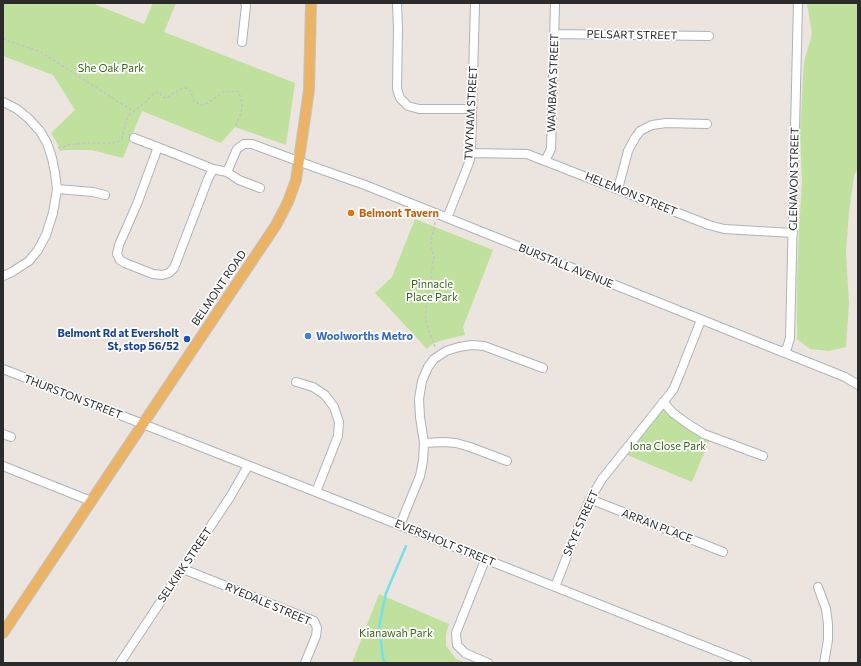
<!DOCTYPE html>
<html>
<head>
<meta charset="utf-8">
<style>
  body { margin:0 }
  #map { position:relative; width:861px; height:666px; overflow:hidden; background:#ece4de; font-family:Commissioner,sans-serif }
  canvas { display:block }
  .frame { position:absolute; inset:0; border:4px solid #2b2b2b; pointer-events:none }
</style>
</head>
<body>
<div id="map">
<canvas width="861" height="666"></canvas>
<div class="frame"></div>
</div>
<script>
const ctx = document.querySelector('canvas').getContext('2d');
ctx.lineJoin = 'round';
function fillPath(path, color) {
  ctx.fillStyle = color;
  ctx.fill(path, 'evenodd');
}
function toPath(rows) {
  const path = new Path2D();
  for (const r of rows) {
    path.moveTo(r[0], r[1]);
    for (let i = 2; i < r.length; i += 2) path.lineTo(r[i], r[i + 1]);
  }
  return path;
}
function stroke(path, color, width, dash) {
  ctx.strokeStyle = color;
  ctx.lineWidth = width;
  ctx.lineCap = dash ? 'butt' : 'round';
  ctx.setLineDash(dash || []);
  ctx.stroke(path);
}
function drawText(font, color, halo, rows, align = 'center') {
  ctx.font = font + ' Commissioner,sans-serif';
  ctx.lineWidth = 3.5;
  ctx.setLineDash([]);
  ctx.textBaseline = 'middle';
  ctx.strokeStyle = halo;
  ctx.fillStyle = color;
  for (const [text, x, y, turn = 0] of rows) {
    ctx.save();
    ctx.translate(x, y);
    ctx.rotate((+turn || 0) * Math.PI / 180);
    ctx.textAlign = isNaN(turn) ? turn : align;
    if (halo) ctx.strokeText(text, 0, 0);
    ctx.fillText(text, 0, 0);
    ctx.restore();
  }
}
const green = toPath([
  [3,3,92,3,144,24,153,3,176,3,164,32,295,83,286,145,235,127,221,143,142,111,123,158,91,150,66,150,60,151,58,145,51,133,75,110,53,75,3,56],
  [807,3,858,3,858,167,854,176,849,212,846,252,849,303,846,347,829,351,810,349,797,339,797,282,799,228,802,182,800,130,804,62,812,34],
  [415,219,493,250,463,327,465,335,443,340,432,344,427,349,375,293,392,277],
  [664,409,685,428,709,441,692,482,627,455],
  [379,594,449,624,446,634,446,646,456,659,466,663,352,663]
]);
const stream = toPath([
  [385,663,383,658,379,627,386,593,406,546]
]);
const path = toPath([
  [3,38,8,41,39,51,133,111],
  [58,148,68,145,87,143,113,143,118,142,122,138,126,121,130,114,145,103,151,96,157,92,160,93,162,97,166,98,181,89,187,88,190,90,194,101,201,105,208,103,223,92,238,91,241,98,242,107,241,113,235,127],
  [435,222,432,238,431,245,434,257,425,314,427,326,436,349]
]);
const minor = toPath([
  [397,3,398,29,397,89,400,98,408,106,419,109,472,109],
  [555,34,709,36],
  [242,42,246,6,245,3],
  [3,102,17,109,29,119,40,131,47,143,52,158,55,173,57,189,53,213,46,235,38,250,29,261,12,272,3,276],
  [134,138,178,155,213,169,227,172,239,180,260,188],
  [158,147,137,204,119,245,117,254,120,260,125,263,153,274,162,275,169,273,174,268,208,179,213,169],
  [471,153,527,154,709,225,724,229,793,233],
  [545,161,551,149,555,3],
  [227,172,237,149,244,144,252,144,314,167,365,185,845,377,858,385],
  [57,189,93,192,105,195],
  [618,189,628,151,635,138,640,131,652,125,666,123,707,124],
  [447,218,463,178,470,160,471,153,475,3],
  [782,352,787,348,790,338,798,3],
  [3,369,316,492,747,663],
  [296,382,313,387,325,395,334,407,339,422,338,436,316,492],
  [663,402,673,413,688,424,704,434,763,456],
  [3,434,11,437],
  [424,443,444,442,456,443,470,447,507,461],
  [3,466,91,501],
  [590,499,723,552],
  [400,525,420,476,423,461,424,443,420,417,419,399,422,381,428,367,434,359,446,351,459,347,472,345,484,346,543,368],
  [485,560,456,633,457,645,465,653,488,663],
  [183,569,314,621,317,628,316,636,305,663],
  [555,587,583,515,590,499,602,479,673,390,679,376,701,320],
  [818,587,826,609,828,624,828,640,824,663],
  [120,663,230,497,248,466]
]);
const major = toPath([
  [3,633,276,225,288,202,296,180,309,90,311,3]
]);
const markers = [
  [351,213,4,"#e8710a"],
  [308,336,4,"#3f7fe0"],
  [187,339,4,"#1a4fb4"]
];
const streetNames = [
  ["PELSART STREET",632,35,1],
  ["WAMBAYA STREET",553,83,-88],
  ["TWYNAM STREET",471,113,-87],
  ["GLENAVON STREET",794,179,-89],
  ["HELEMON STREET",631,194,22],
  ["BURSTALL AVENUE",566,266,22],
  ["BELMONT ROAD",219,288,-56],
  ["THURSTON STREET",73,397,21],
  ["SKYE STREET",581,523,-66],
  ["ARRAN PLACE",657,526,21],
  ["EVERSHOLT STREET",445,543,22],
  ["SELKIRK STREET",185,565,-56],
  ["RYEDALE STREET",268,604,23]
];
const parkNames = [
  ["She Oak Park",111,68],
  ["Pinnacle",432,284],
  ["Place Park",432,297],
  ["Iona Close Park",668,446],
  ["Kianawah Park",396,633]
];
const foodNames = [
  ["Belmont Tavern",359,213]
];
const transitNames = [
  ["Belmont Rd at Eversholt",179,333],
  ["St, stop 56/52",179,346]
];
const shopNames = [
  ["Woolworths Metro",316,336]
];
fillPath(green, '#c0e19d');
stroke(stream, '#76e0ea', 2.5);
stroke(minor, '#aeb3bb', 10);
stroke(major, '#c4c4c4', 12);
stroke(path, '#c4c4c4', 1.5, [3, 2]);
stroke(minor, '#fff', 8);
stroke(major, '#ebb365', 10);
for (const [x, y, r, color] of markers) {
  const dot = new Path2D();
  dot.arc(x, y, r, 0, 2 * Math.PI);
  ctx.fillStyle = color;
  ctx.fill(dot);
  stroke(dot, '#fff', 1.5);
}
drawText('11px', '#2b2b2b', '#fff', streetNames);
drawText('11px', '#3a661d', '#fff', parkNames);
drawText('bold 11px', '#c56008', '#fff', foodNames, 'left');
drawText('bold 11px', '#164399', '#fff', transitNames, 'right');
drawText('bold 11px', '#366cbe', '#fff', shopNames, 'left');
</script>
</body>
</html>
